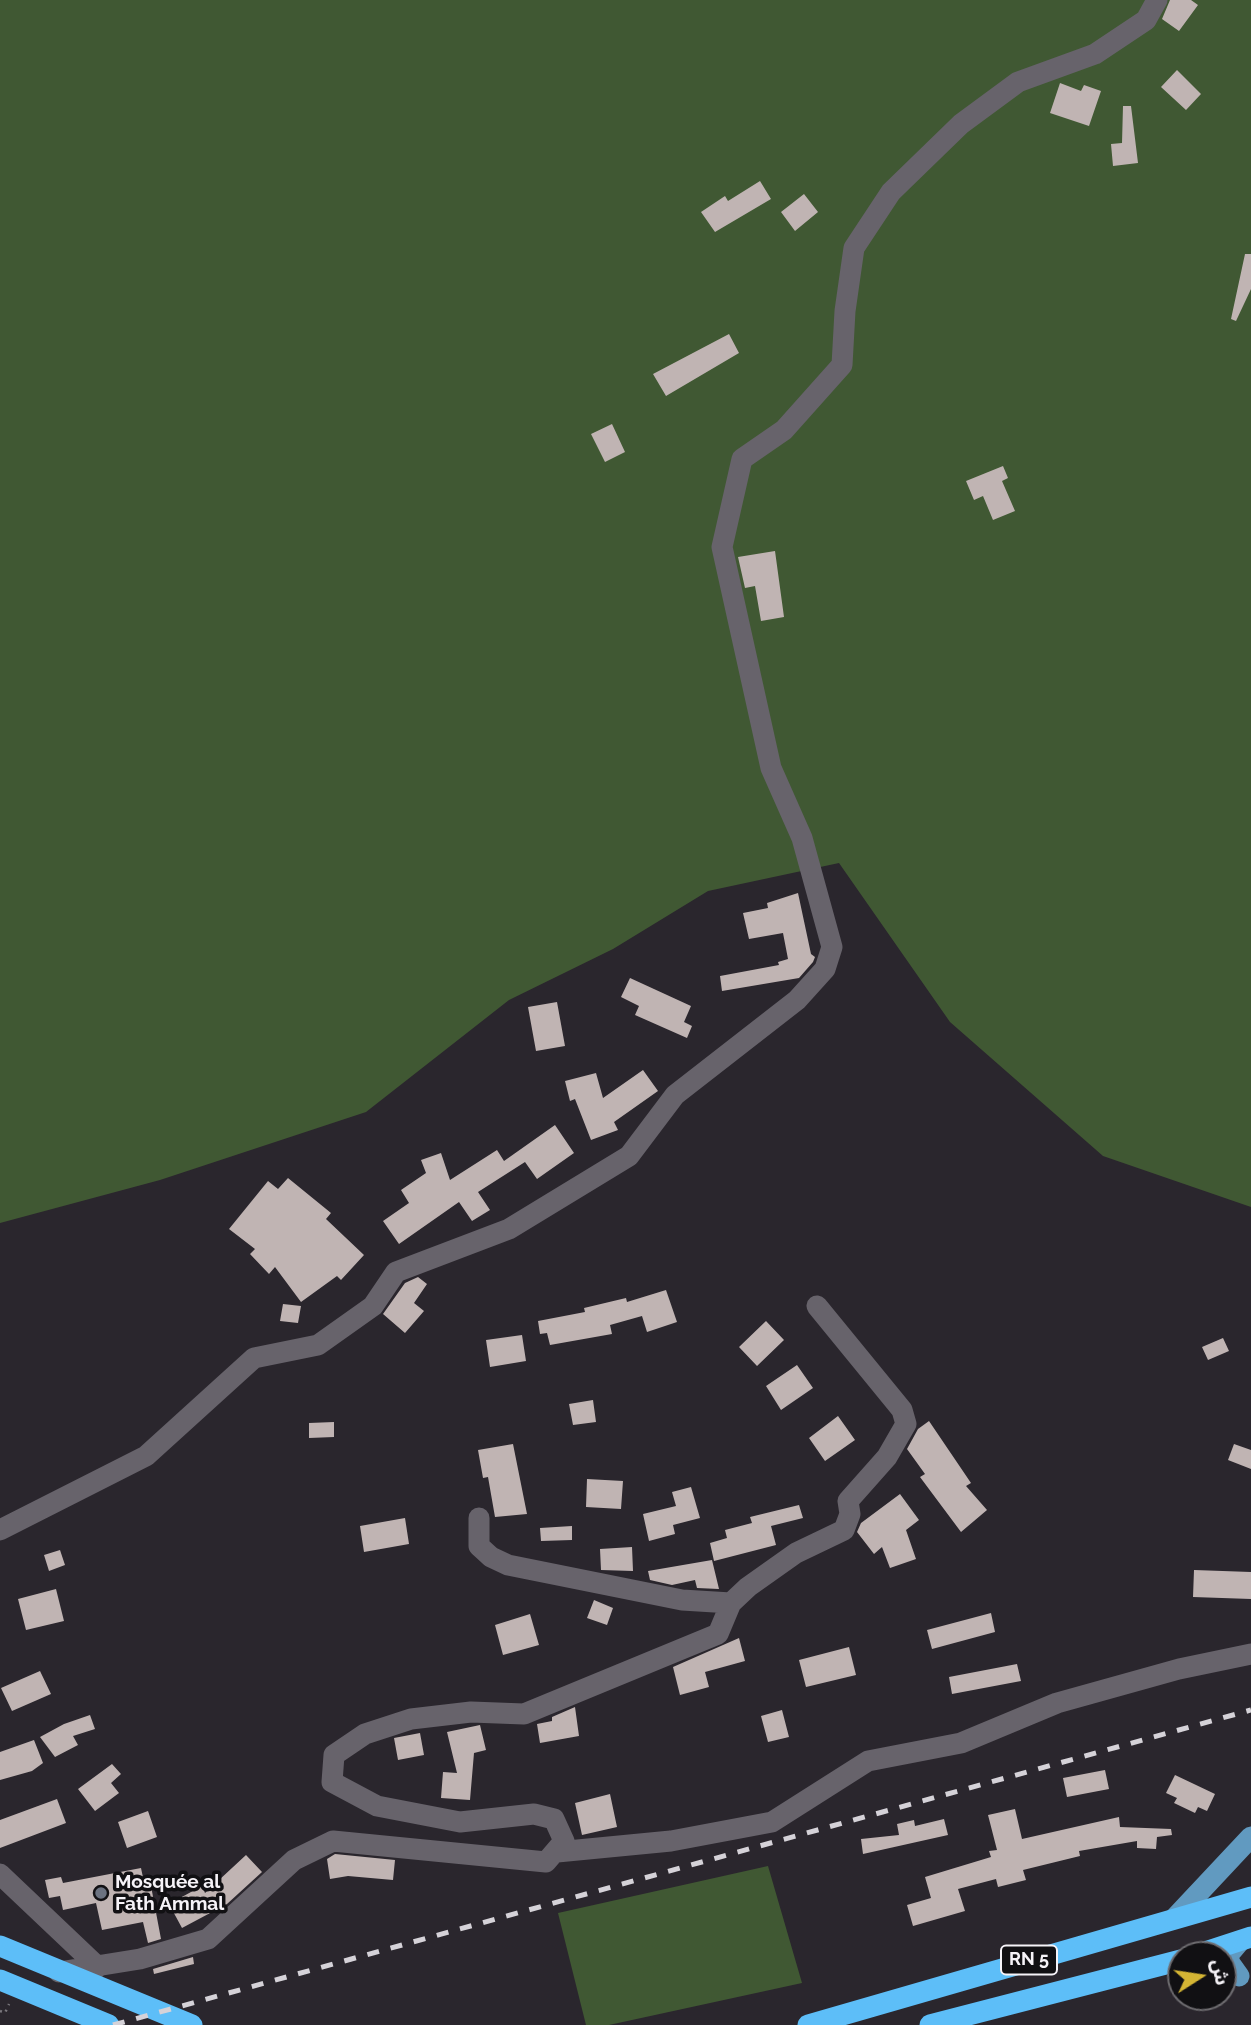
<!DOCTYPE html>
<html>
<head>
<meta charset="utf-8">
<style>
  body { margin:0 }
  #map { position:relative; width:1251px; height:2025px; overflow:hidden; background:#2a262d; font-family:Raleway,"Noto Sans Arabic",sans-serif }
  canvas { display:block }
  .north { position:absolute; left:1167px; top:1941px; width:70px; height:70px; box-sizing:border-box; background:#111013; border:2px solid #6d6b6f; border-radius:50%; rotate:78deg; font-size:19px; font-weight:700; line-height:28px; text-align:center; color:#f6f3f8 }
  .north::after { content:''; display:block; margin:auto; width:24px; height:32px; background:#d5b534; clip-path:polygon(50% 0,100% 100%,50% 72%,0 100%) }
</style>
</head>
<body>
<div id="map">
<canvas width="1251" height="2025"></canvas>
<div class="north">ش</div>
</div>
<script>
const ctx = document.querySelector('canvas').getContext('2d');
ctx.lineJoin = 'round';
function fillPath(path, color) {
  ctx.fillStyle = color;
  ctx.fill(path, 'evenodd');
}
function toPath(rows) {
  const path = new Path2D();
  for (const r of rows) {
    path.moveTo(r[0], r[1]);
    for (let i = 2; i < r.length; i += 2) path.lineTo(r[i], r[i + 1]);
  }
  return path;
}
function stroke(path, color, width, dash) {
  ctx.strokeStyle = color;
  ctx.lineWidth = width;
  ctx.lineCap = dash ? 'butt' : 'round';
  ctx.setLineDash(dash || []);
  ctx.stroke(path);
}
function drawText(font, color, halo, rows, align = 'center') {
  ctx.font = font + ' Raleway,sans-serif';
  ctx.lineWidth = 7;
  ctx.setLineDash([]);
  ctx.textBaseline = 'middle';
  ctx.strokeStyle = halo;
  ctx.fillStyle = color;
  for (const [text, x, y, turn = 0] of rows) {
    ctx.save();
    ctx.translate(x, y);
    ctx.rotate((+turn || 0) * Math.PI / 180);
    ctx.textAlign = isNaN(turn) ? turn : align;
    if (halo) ctx.strokeText(text, 0, 0);
    ctx.fillText(text, 0, 0);
    ctx.restore();
  }
}
const green = toPath([
  [0,0,1251,0,1251,1207,1103,1156,950,1022,839,863,708,891,613,949,509,1000,366,1112,160,1180,0,1223],
  [768,1866,802,1983,609,2025,586,2025,558,1913]
]);
const building = toPath([
  [1170,0,1191,0,1198,5,1179,31,1162,19],
  [1177,70,1201,94,1186,110,1161,87],
  [1060,83,1081,91,1084,85,1101,91,1089,126,1050,113],
  [1123,106,1131,106,1138,163,1113,166,1111,144,1122,143],
  [760,181,771,199,715,232,701,212,725,196,728,201],
  [804,194,818,212,795,231,781,212],
  [1245,254,1251,254,1251,289,1236,321,1231,319],
  [729,334,739,353,666,396,653,374],
  [612,424,625,452,605,462,591,434],
  [1003,466,1008,478,1002,481,1015,511,993,520,983,496,974,500,966,481],
  [775,551,784,617,761,621,755,586,745,588,738,557],
  [798,893,811,954,815,957,813,962,799,978,722,991,720,976,779,965,778,962,788,959,783,933,749,939,743,913,768,908,767,903],
  [630,978,691,1006,684,1022,692,1026,687,1038,635,1015,639,1006,621,997],
  [557,1002,565,1046,536,1051,528,1007],
  [643,1070,658,1091,614,1122,618,1130,591,1140,575,1099,570,1101,565,1081,596,1073,603,1098],
  [555,1125,574,1153,537,1179,525,1162,478,1192,490,1210,472,1221,459,1202,399,1244,383,1221,409,1203,401,1190,426,1173,421,1160,441,1153,450,1180,497,1150,504,1161],
  [288,1178,331,1213,326,1219,364,1255,341,1280,337,1276,301,1302,275,1267,269,1274,250,1254,255,1249,229,1229,268,1181,278,1189],
  [418,1277,427,1284,414,1303,424,1311,405,1333,383,1314,405,1283],
  [666,1290,677,1322,647,1332,642,1316,610,1325,612,1334,550,1345,547,1333,540,1334,538,1321,585,1312,584,1308,626,1298,627,1302],
  [283,1304,301,1306,298,1323,280,1321],
  [766,1321,784,1340,757,1366,739,1347],
  [522,1335,526,1361,490,1367,486,1340],
  [1223,1338,1229,1351,1208,1360,1202,1347],
  [797,1365,813,1388,781,1410,766,1386],
  [593,1400,596,1422,573,1425,569,1404],
  [838,1416,855,1440,825,1461,809,1438],
  [929,1421,971,1483,966,1486,987,1510,961,1532,920,1477,925,1474,907,1449,918,1429],
  [334,1422,334,1437,309,1438,309,1423],
  [513,1444,527,1514,495,1517,488,1477,483,1478,478,1450],
  [1234,1444,1251,1450,1251,1469,1228,1460],
  [587,1479,623,1481,621,1509,586,1507],
  [691,1487,700,1518,673,1525,675,1534,649,1541,643,1514,676,1506,672,1492],
  [900,1494,919,1520,906,1530,916,1559,890,1568,882,1547,874,1554,857,1532,861,1523],
  [799,1505,803,1518,771,1526,776,1545,714,1561,710,1543,727,1538,725,1530,752,1523,750,1517],
  [405,1518,409,1544,364,1552,360,1526],
  [572,1526,572,1540,541,1541,540,1528],
  [632,1547,633,1571,601,1570,600,1549],
  [60,1550,65,1565,49,1571,44,1555],
  [712,1560,719,1589,697,1588,695,1580,672,1585,650,1580,648,1571],
  [1194,1570,1251,1572,1251,1599,1193,1597],
  [56,1589,64,1621,26,1630,18,1599],
  [594,1600,613,1608,607,1625,587,1618],
  [991,1613,995,1632,932,1649,927,1630],
  [530,1614,539,1645,503,1655,495,1625],
  [739,1638,745,1661,705,1672,709,1687,680,1695,673,1667],
  [849,1647,856,1675,806,1687,799,1660],
  [1017,1664,1021,1681,952,1694,949,1677],
  [40,1671,51,1694,12,1711,1,1688],
  [575,1707,579,1736,540,1743,537,1724,552,1721,552,1717],
  [782,1710,789,1737,768,1742,761,1716],
  [90,1715,95,1729,73,1736,78,1745,55,1757,40,1737,64,1724],
  [480,1725,486,1750,474,1753,470,1800,441,1798,443,1772,457,1773,447,1732],
  [420,1733,424,1755,398,1760,394,1738],
  [34,1740,43,1763,32,1771,0,1780,0,1752],
  [112,1764,121,1774,111,1783,119,1793,95,1811,78,1789],
  [1105,1770,1109,1789,1067,1797,1063,1778],
  [1175,1775,1215,1794,1207,1811,1198,1807,1195,1813,1174,1803,1177,1798,1166,1793],
  [610,1794,617,1827,582,1835,575,1803],
  [57,1799,66,1823,0,1848,0,1820],
  [1015,1809,1022,1839,1119,1817,1120,1827,1171,1829,1172,1835,1157,1837,1156,1849,1137,1848,1137,1841,1079,1851,1080,1856,1023,1870,1026,1880,998,1887,996,1879,958,1889,965,1911,913,1926,907,1905,931,1898,925,1877,991,1857,989,1851,997,1850,988,1815],
  [148,1811,157,1837,127,1848,118,1822],
  [944,1819,948,1835,863,1854,861,1839,899,1835,897,1824,914,1820,915,1826],
  [335,1854,395,1860,393,1880,348,1876,330,1879,327,1859],
  [246,1855,262,1872,227,1904,182,1928,169,1904,202,1886,205,1893],
  [141,1868,145,1887,151,1886,161,1939,148,1943,143,1922,102,1930,96,1903,63,1910,60,1896,49,1898,45,1880,61,1877,63,1883],
  [193,1957,194,1964,154,1974,153,1969]
]);
const path = toPath([
  [0,2011,5,2013,9,2004]
]);
const minor = toPath([
  [479,1518,479,1546,491,1557,508,1565,682,1600,731,1603],
  [0,1530,146,1456,254,1358,318,1345,373,1306,396,1272,509,1229,629,1156,675,1095,797,1000,825,969,832,947,802,838,771,768,722,547,742,459,784,430,842,365,845,311,854,248,891,192,961,124,1018,82,1095,54,1146,20,1157,0],
  [557,1852,671,1841,772,1822,868,1761,961,1743,1057,1703,1179,1669,1251,1654],
  [0,1874,98,1967],
  [59,1972,140,1959,208,1939,294,1860,333,1841,546,1862,564,1841,554,1819,534,1814,460,1822,377,1806,332,1782,334,1755,365,1734,411,1719,471,1712,524,1714,718,1634,731,1603,748,1587,796,1553,844,1530,850,1514,848,1501,887,1457,906,1424,902,1410,817,1306]
]);
const major = toPath([
  [1175,1918,1251,1837],
  [1239,1976,1229,1962,1229,1954,1240,1941]
]);
const highway = toPath([
  [0,1946,192,2025],
  [1196,1955,1251,1937],
  [0,1980,109,2025],
  [808,2025,1251,1897],
  [930,2025,1181,1960]
]);
const rail = toPath([
  [113,2025,1251,1710]
]);
const markers = [
  [101,1893,7,"#6b7280"]
];
const shields = [
  [1029,1960,56]
];
const shieldNames = [
  ["RN 5",1029,1960]
];
const poiNames = [
  ["Mosquée al",115,1882],
  ["Fath Ammal",115,1904]
];
fillPath(green, '#405833');
fillPath(building, '#c0b4b3');
stroke(path, '#7b787e', 2.5, [2, 5]);
stroke(minor, '#67636b', 21);
stroke(major, '#619ac0', 21);
stroke(highway, '#5dbef8', 21);
stroke(rail, '#d5d2d8', 5, [12, 12]);
for (const [x, y, r, color] of markers) {
  const dot = new Path2D();
  dot.arc(x, y, r, 0, 2 * Math.PI);
  ctx.fillStyle = color;
  ctx.fill(dot);
  stroke(dot, '#111013', 2.5);
}
for (const [x, y, w] of shields) {
  const box = new Path2D();
  box.roundRect(x - w / 2, y - 14.5, w, 29, 5);
  ctx.fillStyle = '#111013';
  ctx.fill(box);
  stroke(box, '#f6f3f8', 2);
}
drawText('bold 18px', '#f6f3f8', null, shieldNames);
drawText('bold 19px', '#f6f3f8', '#111013', poiNames, 'left');
</script>
</body>
</html>
